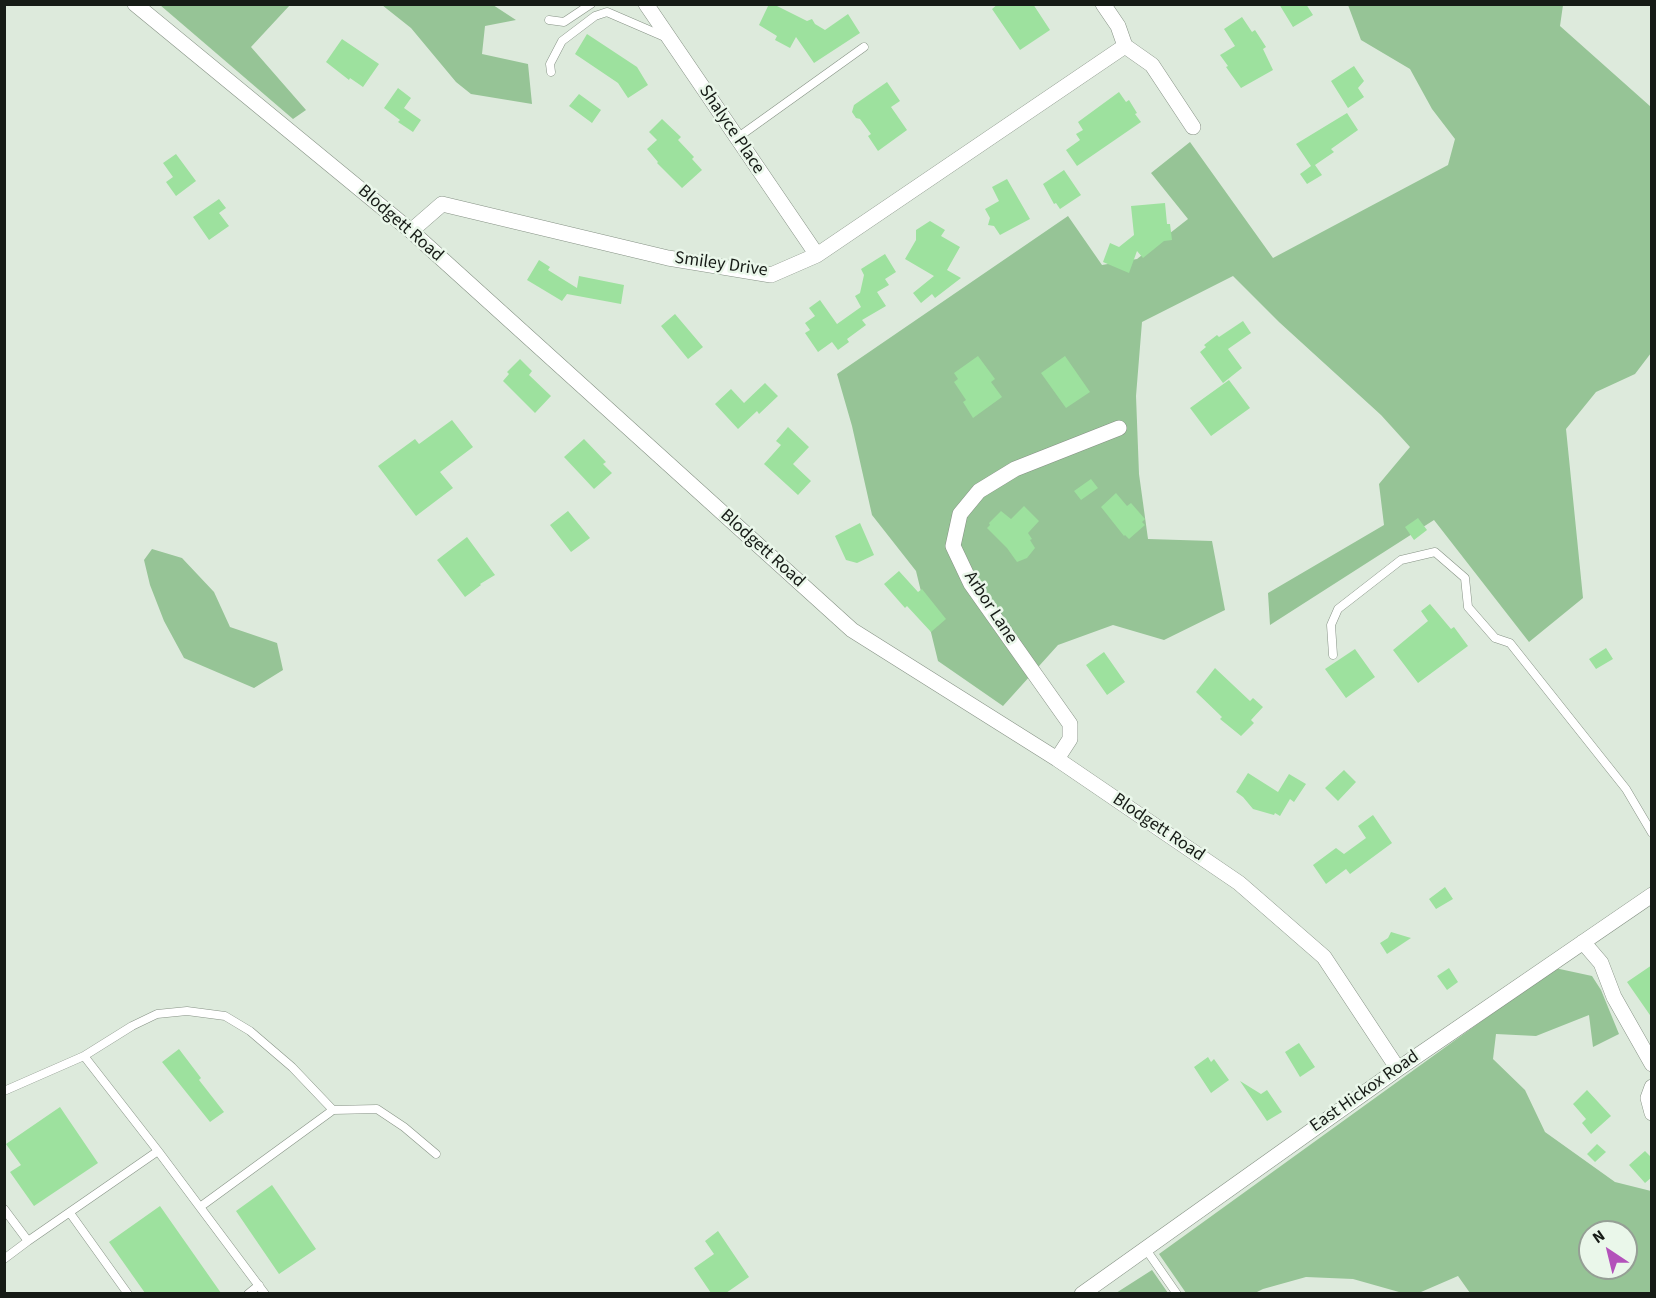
<!DOCTYPE html>
<html>
<head>
<meta charset="utf-8">
<style>
  body { margin:0 }
  #map { position:relative; width:1656px; height:1298px; overflow:hidden; background:#ddeadc; font-family:"Source Sans 3",sans-serif }
  canvas { display:block }
  .frame { position:absolute; inset:0; border:6px solid #161b16; pointer-events:none }
  .north { position:absolute; left:1578px; top:1220px; width:60px; height:60px; box-sizing:border-box; background:#eaf7ea; border:2px solid #959f95; border-radius:50%; rotate:325deg; font-size:16px; font-weight:700; line-height:24px; text-align:center; color:#161b16 }
  .north::after { content:''; display:block; margin:auto; width:21px; height:27px; background:#b352ba; clip-path:polygon(50% 0,100% 100%,50% 72%,0 100%) }
</style>
</head>
<body>
<div id="map">
<canvas width="1656" height="1298"></canvas>
<div class="frame"></div>
<div class="north">N</div>
</div>
<script>
const ctx = document.querySelector('canvas').getContext('2d');
ctx.lineJoin = 'round';
function fillPath(path, color) {
  ctx.fillStyle = color;
  ctx.fill(path, 'evenodd');
}
function toPath(rows) {
  const path = new Path2D();
  for (const r of rows) {
    path.moveTo(r[0], r[1]);
    for (let i = 2; i < r.length; i += 2) path.lineTo(r[i], r[i + 1]);
  }
  return path;
}
function stroke(path, color, width, dash) {
  ctx.strokeStyle = color;
  ctx.lineWidth = width;
  ctx.lineCap = dash ? 'butt' : 'round';
  ctx.setLineDash(dash || []);
  ctx.stroke(path);
}
function drawText(font, color, halo, rows, align = 'center') {
  ctx.font = font + ' "Source Sans 3",sans-serif';
  ctx.lineWidth = 5;
  ctx.setLineDash([]);
  ctx.textBaseline = 'middle';
  ctx.strokeStyle = halo;
  ctx.fillStyle = color;
  for (const [text, x, y, turn = 0] of rows) {
    ctx.save();
    ctx.translate(x, y);
    ctx.rotate((+turn || 0) * Math.PI / 180);
    ctx.textAlign = isNaN(turn) ? turn : align;
    if (halo) ctx.strokeText(text, 0, 0);
    ctx.fillText(text, 0, 0);
    ctx.restore();
  }
}
const green = toPath([
  [160,5,290,5,251,47,306,110,293,119],
  [382,5,493,5,516,20,485,26,482,54,528,64,532,104,471,94,456,82,411,28],
  [1348,5,1563,5,1560,26,1651,107,1651,353,1635,374,1596,392,1566,429,1583,598,1529,642,1434,520,1270,625,1268,593,1384,525,1379,484,1410,447,1381,415,1279,322,1233,276,1142,322,1136,396,1139,474,1148,539,1212,541,1225,610,1164,640,1113,625,1058,645,1003,706,938,661,916,571,872,515,852,426,837,374,1068,216,1102,265,1137,259,1188,219,1151,173,1190,142,1273,258,1448,165,1455,139,1432,109,1410,69,1361,40],
  [152,549,182,558,214,592,230,627,277,643,283,670,254,688,184,658,164,621,150,585,144,560],
  [1555,968,1592,976,1601,990,1619,1034,1593,1047,1589,1015,1536,1036,1496,1034,1493,1059,1525,1090,1545,1132,1615,1182,1651,1191,1651,1293,1470,1293,1458,1276,1421,1292,1399,1292,1353,1279,1306,1277,1263,1289,1255,1293,1186,1293,1159,1254],
  [1590,1232,1626,1232,1626,1268,1590,1268],
  [1152,1270,1168,1293,1116,1293]
]);
const building = toPath([
  [769,4,773,4,807,21,812,19,815,24,825,30,848,14,860,33,814,63,796,37,790,48,775,40,777,36,759,25],
  [998,4,1033,4,1050,30,1020,50,992,9],
  [1279,4,1306,4,1313,15,1293,27],
  [1242,17,1252,32,1255,30,1266,47,1263,49,1273,70,1241,88,1226,67,1228,66,1220,55,1235,46,1224,29],
  [587,34,637,67,648,85,628,98,618,83,575,54],
  [342,39,379,64,363,87,350,78,349,80,326,62],
  [1354,66,1364,81,1358,88,1364,97,1348,108,1331,81],
  [887,82,900,101,891,107,907,130,878,151,868,136,871,134,860,119,856,118,852,112,854,105],
  [398,88,411,98,404,108,421,120,413,132,398,122,400,120,384,108],
  [1119,92,1126,102,1129,100,1137,113,1135,114,1141,122,1077,166,1066,150,1080,140,1076,134,1083,130,1078,122],
  [579,94,601,110,592,123,569,106],
  [1347,113,1358,130,1331,149,1334,152,1315,165,1322,175,1307,184,1300,174,1311,166,1296,144],
  [662,119,681,137,678,140,694,157,692,159,702,170,682,188,657,163,658,162,647,149,657,140,649,132],
  [176,154,196,181,176,196,166,182,173,177,163,163],
  [1064,170,1081,195,1060,209,1056,203,1054,204,1043,184],
  [1007,179,1030,219,1000,235,994,226,988,225,990,218,985,209,999,201,992,187],
  [219,199,226,208,219,213,229,226,209,240,193,217],
  [1165,203,1167,224,1170,224,1172,240,1164,241,1143,258,1137,251,1129,273,1103,262,1110,243,1119,247,1134,235,1131,206],
  [930,221,945,230,941,236,960,247,947,270,961,278,935,298,932,294,921,303,913,293,934,276,905,259,916,240,916,230],
  [885,254,896,272,885,279,889,285,877,292,886,306,862,320,866,325,847,339,849,342,838,350,832,342,818,352,805,333,810,330,805,323,815,316,809,308,820,300,837,324,861,307,855,296,860,293,864,275,861,269],
  [539,260,550,267,548,270,577,288,579,276,624,285,621,304,567,294,562,301,527,280],
  [675,314,703,347,688,359,661,326],
  [1243,321,1251,333,1228,349,1242,368,1223,383,1200,352,1206,347,1204,345,1217,335,1219,337],
  [978,356,995,379,991,382,1002,397,973,418,963,402,966,400,954,382,958,379,954,373],
  [1065,356,1090,392,1066,408,1041,373],
  [520,359,532,371,529,375,551,396,535,413,503,381,509,374,507,372],
  [1229,380,1250,408,1211,436,1190,408],
  [765,383,778,396,759,414,757,411,738,429,715,404,731,389,744,403],
  [452,420,473,447,440,472,453,488,416,516,378,466,415,439,419,444],
  [788,427,809,447,793,464,811,481,798,495,764,464,781,445,776,441],
  [584,439,606,462,603,464,612,473,594,489,564,457],
  [1091,479,1098,488,1081,500,1074,491],
  [1116,493,1127,506,1131,503,1145,519,1142,522,1145,525,1129,539,1125,535,1124,536,1101,507],
  [1024,506,1039,521,1028,533,1032,539,1030,540,1035,548,1027,558,1017,562,1007,548,987,528,990,525,989,523,1001,511,1011,519],
  [568,511,590,538,571,552,550,525],
  [1418,518,1427,530,1414,540,1405,527],
  [860,523,874,555,857,563,846,560,835,536],
  [467,537,495,575,480,584,481,585,465,597,437,560],
  [899,571,918,592,922,589,946,619,931,632,907,606,905,608,884,584],
  [1430,604,1451,629,1454,627,1468,646,1418,683,1393,650,1428,621,1421,611],
  [1606,648,1613,659,1596,669,1589,659],
  [1355,649,1375,677,1346,698,1325,669],
  [1104,652,1125,682,1107,695,1086,665],
  [1215,668,1250,701,1253,698,1263,707,1251,720,1254,723,1241,736,1220,719,1222,717,1196,692],
  [1344,770,1356,782,1338,801,1325,788],
  [1248,773,1278,792,1289,774,1306,784,1294,802,1290,799,1280,816,1275,813,1274,815,1253,809,1243,797,1236,792],
  [1373,815,1392,843,1350,874,1346,869,1326,884,1313,865,1336,848,1344,854,1366,838,1358,826],
  [1445,887,1453,899,1436,909,1429,899],
  [1391,932,1411,938,1387,954,1380,943,1388,938],
  [1652,965,1652,1018,1627,982],
  [1449,968,1458,982,1447,990,1437,976],
  [1299,1043,1315,1067,1300,1077,1285,1052],
  [179,1049,201,1078,199,1080,224,1112,210,1122,162,1062],
  [1208,1057,1211,1062,1214,1059,1229,1080,1211,1093,1194,1067],
  [1240,1081,1261,1094,1267,1090,1282,1112,1267,1121],
  [1587,1090,1611,1116,1591,1134,1582,1123,1586,1119,1573,1104],
  [60,1107,98,1163,34,1206,10,1172,21,1165,6,1144],
  [1597,1144,1606,1152,1595,1162,1587,1154],
  [1645,1151,1652,1158,1652,1177,1645,1183,1629,1165],
  [272,1185,316,1249,279,1274,236,1211],
  [160,1206,221,1293,145,1293,109,1242],
  [718,1231,749,1277,726,1293,711,1293,694,1268,714,1254,705,1241]
]);
const lane = toPath([
  [549,20,564,22,591,4],
  [551,72,550,64,562,41,595,16,607,12,665,37],
  [737,138,864,47],
  [1333,655,1331,625,1338,609,1401,560,1435,552,1465,578,1468,607,1495,638,1510,643,1626,789,1652,833],
  [4,1091,84,1056],
  [158,1151,265,1294],
  [200,1207,333,1110,377,1109,404,1127,436,1154],
  [4,1209,28,1241,4,1259],
  [70,1213,128,1294],
  [28,1241,158,1151,84,1056,132,1026,157,1014,187,1011,225,1016,250,1031,292,1067,333,1110],
  [1145,1248,1177,1294],
  [248,1294,259,1285]
]);
const street = toPath([
  [135,4,411,231,852,630,1057,759,1239,883,1324,957,1398,1069],
  [646,4,817,255],
  [1103,4,1118,26,1125,46,1152,65,1193,127],
  [411,231,442,204,668,258,771,275,817,255,1125,46],
  [1057,759,1070,739,1070,724,971,584,953,546,960,514,979,491,1015,469,1119,428],
  [1583,942,1601,963,1614,997,1652,1064],
  [1652,1087,1648,1098,1652,1113],
  [1082,1294,1398,1069,1652,895]
]);
const streetNames = [
  ["Shalyce Place",731,130,56],
  ["Blodgett Road",400,224,41],
  ["Smiley Drive",721,265,8],
  ["Blodgett Road",762,549,42],
  ["Arbor Lane",990,608,57],
  ["Blodgett Road",1158,828,34],
  ["East Hickox Road",1365,1092,-35]
];
fillPath(green, '#96c496');
fillPath(building, '#9de19e');
stroke(lane, '#869285', 9);
stroke(street, '#869285', 16);
stroke(lane, '#fff', 8);
stroke(street, '#fff', 15);
drawText('18px', '#161b16', '#eaf7ea', streetNames);
</script>
</body>
</html>
